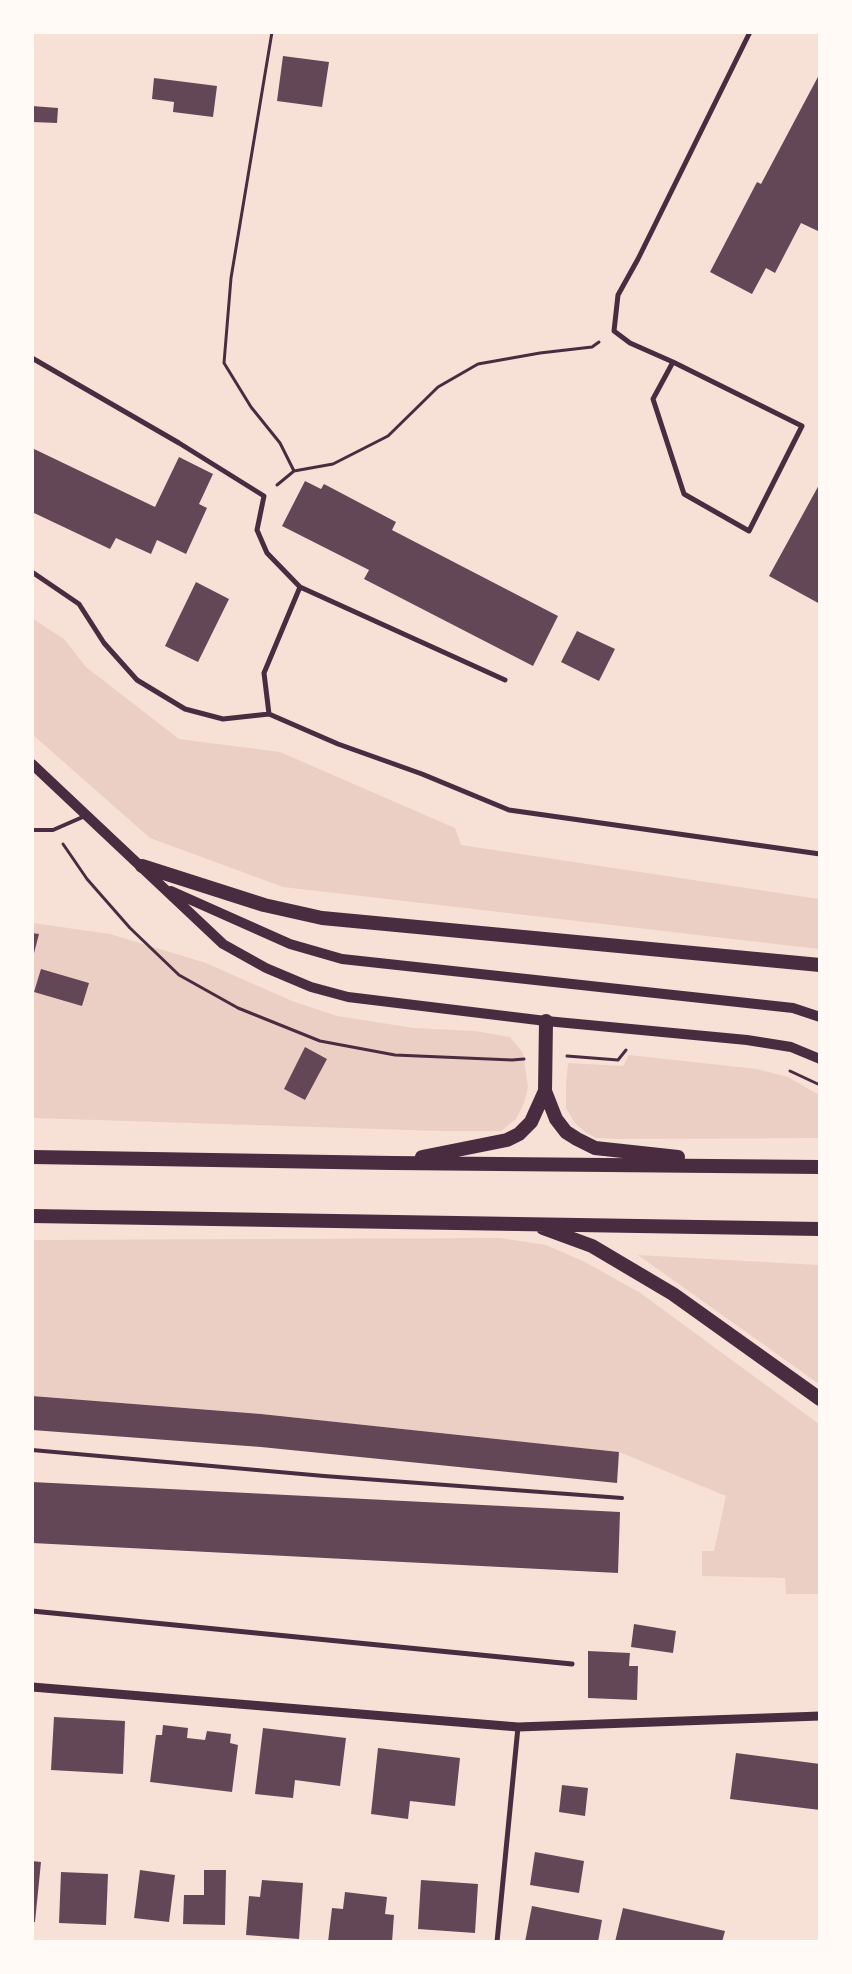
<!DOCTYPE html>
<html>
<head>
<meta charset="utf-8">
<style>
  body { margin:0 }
  #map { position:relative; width:852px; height:1974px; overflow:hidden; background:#f7e1d7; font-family:"Nunito Sans",sans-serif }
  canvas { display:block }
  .frame { position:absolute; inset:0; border:34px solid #fffaf5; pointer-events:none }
</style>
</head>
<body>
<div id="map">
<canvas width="852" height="1974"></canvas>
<div class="frame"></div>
</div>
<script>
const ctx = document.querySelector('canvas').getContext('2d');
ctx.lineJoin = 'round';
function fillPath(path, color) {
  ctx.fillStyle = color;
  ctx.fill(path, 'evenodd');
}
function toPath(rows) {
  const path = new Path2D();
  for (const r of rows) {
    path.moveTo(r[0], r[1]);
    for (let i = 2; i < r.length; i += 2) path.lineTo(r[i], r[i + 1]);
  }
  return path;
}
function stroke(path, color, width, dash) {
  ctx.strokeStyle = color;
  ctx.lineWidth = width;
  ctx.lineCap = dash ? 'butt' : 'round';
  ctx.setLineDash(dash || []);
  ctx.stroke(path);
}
const green = toPath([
  [33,619,64,639,86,667,179,739,280,752,455,828,461,845,819,899,819,949,283,887,150,838,33,735],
  [33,923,110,934,206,963,292,1001,337,1016,414,1028,475,1031,510,1037,523,1053,528,1087,524,1103,516,1119,501,1131,441,1131,33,1118],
  [629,1055,757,1069,788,1077,819,1095,819,1138,621,1139,596,1138,585,1132,575,1123,566,1108,566,1084,568,1063,623,1066],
  [500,1238,546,1245,583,1261,639,1292,819,1424,819,1594,786,1594,785,1578,702,1576,702,1551,714,1551,726,1496,619,1452,261,1414,33,1396,32,1240],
  [638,1255,819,1265,819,1384]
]);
const building = toPath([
  [283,56,329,62,322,107,277,101],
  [820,73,820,232,801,223,775,273,766,268,752,294,710,272,757,182,761,184],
  [154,78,217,86,213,117,173,112,174,102,152,99],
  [32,106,58,108,57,123,32,122],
  [32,448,155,507,179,457,213,474,199,504,207,508,186,554,157,540,151,554,116,538,110,549,32,512],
  [305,481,321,489,324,484,396,522,392,530,558,616,533,666,364,579,369,570,282,526],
  [820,483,820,604,769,576],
  [196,582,229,599,198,662,165,646],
  [577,631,615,649,599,681,561,662],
  [32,933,39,934,33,957,32,957],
  [41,969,89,983,82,1006,34,992],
  [305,1047,327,1059,305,1100,284,1089],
  [32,1396,261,1414,619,1452,617,1483,261,1447,32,1430],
  [32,1482,620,1512,618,1573,32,1543],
  [634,1624,676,1631,673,1653,631,1647],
  [588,1651,630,1653,629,1666,638,1666,637,1700,588,1698],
  [54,1717,125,1721,123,1774,51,1770],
  [163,1725,188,1728,187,1738,205,1740,207,1731,231,1734,230,1743,238,1745,232,1792,150,1782,156,1735,162,1735],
  [263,1728,346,1738,340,1786,295,1780,293,1798,255,1794],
  [378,1748,460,1758,455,1806,410,1801,408,1819,371,1814],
  [736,1753,820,1764,820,1810,730,1799],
  [562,1785,588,1788,585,1816,559,1812],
  [535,1852,584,1861,579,1893,530,1885],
  [32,1861,41,1862,35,1922,32,1922],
  [140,1870,175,1875,169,1922,134,1918],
  [204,1870,226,1870,225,1925,183,1924,184,1895,204,1895],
  [61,1872,108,1874,106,1925,59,1923],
  [262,1880,303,1883,299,1939,246,1935,249,1896,260,1897],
  [421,1880,478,1884,475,1933,418,1929],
  [345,1892,387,1897,385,1914,394,1915,392,1942,328,1942,332,1908,343,1909],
  [532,1906,602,1920,598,1942,525,1942],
  [623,1908,725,1931,722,1942,615,1942]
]);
const path = toPath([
  [272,32,231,278,224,363,251,407,280,443,294,471],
  [277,485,294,471,333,464,388,436,438,387,478,364,540,353,592,347,599,342],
  [63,844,87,879,130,928,179,975,238,1008,320,1041,395,1055,512,1060,524,1059],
  [567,1056,618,1060,626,1050],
  [790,1071,820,1085]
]);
const service = toPath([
  [32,830,53,830,85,816],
  [32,1450,324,1476,622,1498]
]);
const minor = toPath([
  [32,358,179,443,264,496,257,530,267,553,300,587,264,673,269,714],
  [673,362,653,399,684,494,749,531,802,426,673,362,630,343,614,331,618,295,638,259,750,32],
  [32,572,79,604,104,643,137,680,185,709,223,719,269,714,338,744,422,774,509,810,820,854],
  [300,587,505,680],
  [32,1611,572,1664],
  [497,1942,518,1727]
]);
const tertiary = toPath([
  [32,1687,518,1727,820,1716]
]);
const secondary = toPath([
  [32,764,223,944,266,968,311,987,348,997,546,1021,747,1040,791,1047,820,1059],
  [171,891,290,944,342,959,793,1008,820,1017]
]);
const trunk = toPath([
  [142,866,264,905,322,918,820,965],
  [545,1091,556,1119,566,1132,577,1139,595,1148,678,1157],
  [32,1157,392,1163,820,1167],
  [422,1157,507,1140,519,1134,531,1122,545,1091,546,1021],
  [32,1216,820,1229],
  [543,1228,592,1246,673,1294,820,1399]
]);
fillPath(green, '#ebcfc5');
fillPath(building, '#644757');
stroke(path, '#4a2c40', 3);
stroke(service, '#4a2c40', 4);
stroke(minor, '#4a2c40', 5);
stroke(tertiary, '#4a2c40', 9);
stroke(secondary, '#4a2c40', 10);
stroke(trunk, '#4a2c40', 14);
</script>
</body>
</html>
